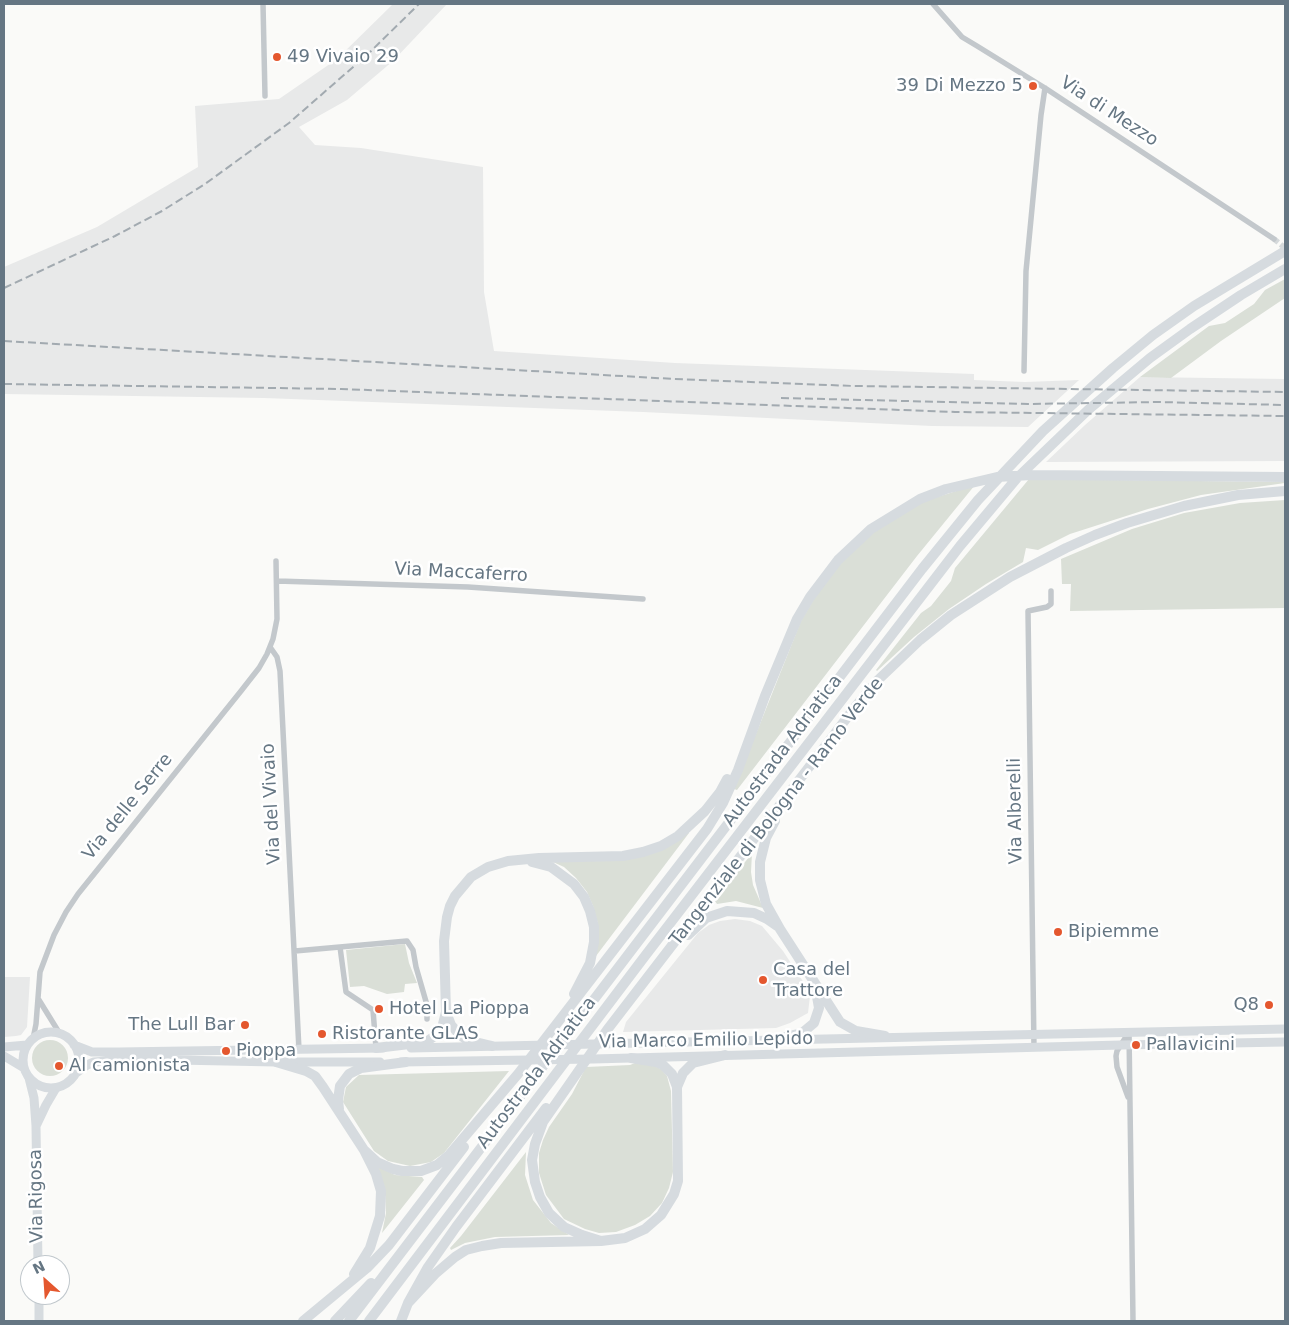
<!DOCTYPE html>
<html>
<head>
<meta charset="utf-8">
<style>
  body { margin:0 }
  #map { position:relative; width:1289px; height:1325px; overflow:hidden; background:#fafaf8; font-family:"DejaVu Sans",sans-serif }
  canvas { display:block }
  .frame { position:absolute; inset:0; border:5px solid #657683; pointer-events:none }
  .north { position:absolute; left:20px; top:1255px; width:50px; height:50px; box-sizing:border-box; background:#fff; border:1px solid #c1c8cd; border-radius:50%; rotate:334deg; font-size:14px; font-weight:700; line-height:20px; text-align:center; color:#657683 }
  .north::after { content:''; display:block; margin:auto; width:18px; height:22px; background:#e4572e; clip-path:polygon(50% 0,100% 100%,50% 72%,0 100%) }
</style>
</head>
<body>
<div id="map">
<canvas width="1289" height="1325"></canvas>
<div class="frame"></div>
<div class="north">N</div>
</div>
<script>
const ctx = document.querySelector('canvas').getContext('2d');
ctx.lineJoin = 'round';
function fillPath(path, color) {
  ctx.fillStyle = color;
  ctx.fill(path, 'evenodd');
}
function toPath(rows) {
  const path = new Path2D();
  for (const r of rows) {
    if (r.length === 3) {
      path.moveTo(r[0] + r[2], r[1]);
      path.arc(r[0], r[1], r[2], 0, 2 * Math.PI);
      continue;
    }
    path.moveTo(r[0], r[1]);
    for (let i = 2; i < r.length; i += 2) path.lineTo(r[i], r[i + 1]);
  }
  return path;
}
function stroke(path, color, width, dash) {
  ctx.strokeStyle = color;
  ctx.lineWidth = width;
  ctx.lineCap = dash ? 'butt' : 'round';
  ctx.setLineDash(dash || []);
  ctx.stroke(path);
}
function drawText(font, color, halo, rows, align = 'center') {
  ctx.font = font + ' "DejaVu Sans",sans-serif';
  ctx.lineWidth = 5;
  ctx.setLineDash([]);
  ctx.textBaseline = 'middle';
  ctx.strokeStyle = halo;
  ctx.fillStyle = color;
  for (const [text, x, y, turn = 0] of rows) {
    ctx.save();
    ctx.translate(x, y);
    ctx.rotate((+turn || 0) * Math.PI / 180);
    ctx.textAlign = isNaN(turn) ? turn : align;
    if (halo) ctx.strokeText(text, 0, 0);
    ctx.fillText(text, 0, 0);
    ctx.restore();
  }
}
const built = toPath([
  [393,4,447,4,393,61,347,100,299,127,315,145,361,148,483,167,484,292,494,351,675,363,974,374,974,380,1025,382,1079,380,1028,427,932,426,643,412,264,398,4,394,4,267,97,227,198,167,195,106,279,99,337,59],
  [1140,377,1285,379,1285,461,1046,462,1085,425],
  [735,919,750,921,762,926,783,951,808,989,810,996,808,1013,790,1023,776,1028,623,1032,626,1022,698,933,709,925,720,921],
  [4,977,30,977,27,1027,21,1035,16,1036,4,1037]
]);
const green = toPath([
  [1285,279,1285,298,1221,341,1171,378,1140,377,1209,326,1225,323,1254,304,1265,290],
  [1029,479,1285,482,1285,483,1201,495,1148,509,1070,534,1038,550,1026,548,1023,562,986,584,949,609,914,637,877,671,876,670,921,613,931,606,951,581,955,568],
  [975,485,917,556,737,790,734,789,801,621,814,599,841,562,873,532,922,502],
  [1285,500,1285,608,1070,611,1071,584,1062,584,1061,559,1132,529,1184,513,1240,503],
  [688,832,689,833,596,956,598,924,593,906,587,892,576,878,564,867,553,862,611,860],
  [752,853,751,872,753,885,763,908,736,901,717,904,715,901],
  [405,944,409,963,417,983,405,984,404,992,387,994,364,986,350,987,346,950],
  [50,1058,18],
  [635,1063,652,1065,661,1069,667,1076,671,1091,673,1172,669,1188,662,1203,650,1216,635,1225,616,1232,599,1233,585,1229,564,1219,546,1195,539,1173,539,1153,543,1140,549,1127,572,1094,586,1067,630,1065],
  [509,1071,444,1153,431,1162,410,1166,388,1161,374,1151,343,1102,346,1087,359,1075],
  [526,1152,525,1175,533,1200,551,1223,569,1235,495,1237,465,1243,451,1250,450,1248,461,1236],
  [377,1166,395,1175,422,1177,424,1180,382,1233,386,1213,385,1193]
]);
const streetTunnel = toPath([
  [1274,239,1285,248]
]);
const street = toPath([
  [263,4,265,96],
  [933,4,962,37,977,46,1045,88,1274,239],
  [1024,371,1026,271,1041,115,1045,88],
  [277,581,468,587,643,599],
  [270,647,277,657,280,671,299,1050],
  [340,947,346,992,373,1010,376,1048],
  [295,951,407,941,413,950,416,967,427,1005,427,1019],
  [39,1000,60,1034],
  [1129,1032,1133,1321],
  [33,1039,36,1024,40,972,54,935,66,912,78,894,241,691,259,668,267,654,273,639,277,619,276,561],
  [1034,1048,1028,611,1047,607,1051,604,1051,591],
  [1128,1097,1117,1067,1116,1056,1117,1051,1129,1032]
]);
const secondary = toPath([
  [29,1078,34,1098,36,1126,38,1265],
  [36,1126,46,1105,56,1088],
  [39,1295,39,1321]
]);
const primary = toPath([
  [51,1060,28],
  [74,1045,92,1052,119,1052,383,1048],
  [4,1047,27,1045],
  [411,1048,1285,1029],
  [4,1056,24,1068],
  [401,1062,593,1059,1121,1045,1285,1042],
  [76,1073,87,1065,94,1062,106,1061,176,1060,276,1062,380,1062]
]);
const highway = toPath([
  [775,821,766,838,760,862,760,880,766,904,780,929,840,1022,856,1031,885,1036],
  [532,862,551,867,574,884,584,897,590,911,594,927,594,942,590,963,574,994],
  [688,935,706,918,727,911,754,913,767,919,777,926],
  [446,1012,451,1025,459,1034,467,1040,492,1046],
  [776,1039,802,1033,814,1023,819,1008,816,991],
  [376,1048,426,1042,439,1033,442,1028,446,1012,444,941,447,917,450,906,455,896,471,877,488,867,508,861,539,858,623,856,643,852,661,846,678,836,705,811,720,792,727,779],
  [276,1062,306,1071,315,1076,323,1087,364,1150,376,1174,381,1191,380,1216,370,1248,354,1274],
  [677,1087,683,1073,693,1063,725,1055],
  [339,1109,338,1100,340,1086,349,1074,361,1068,406,1062],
  [364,1150,377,1162,393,1169,402,1171,421,1171,437,1165,449,1155,518,1074,707,829,723,803,738,770,765,696,797,619,810,597,838,560,871,529,920,499,946,489,997,477,1031,475,1285,477],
  [601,1241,582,1235,564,1227,549,1213,540,1197,535,1182,532,1160,535,1144,543,1122,607,1030,856,706,878,680,920,640,951,615,1010,577,1066,548,1095,535,1127,523,1184,506,1238,495,1285,491],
  [408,1303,435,1274,455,1257,466,1250,482,1246,501,1243,601,1241,625,1238,645,1229,661,1215,674,1194,678,1181,677,1087,672,1074,663,1065,656,1062,631,1058],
  [303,1321,367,1268,389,1245,464,1147],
  [335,1321,371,1283],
  [349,1321,922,569,978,500,1043,431,1113,368,1153,335,1194,306,1285,251],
  [369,1321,645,956,960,546,1017,478,1088,410,1150,358,1190,329,1241,295,1285,269],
  [401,1321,408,1303,428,1267,456,1227,546,1108]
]);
const rail = toPath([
  [4,288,115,236,162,211,205,184,289,123,368,54,419,4],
  [4,341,674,379,854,386,1285,392],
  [4,384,341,389,955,412,1285,416],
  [781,398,1028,404,1158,402,1285,405]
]);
const markers = [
  [277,57,5,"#e4572e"],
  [1033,86,5,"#e4572e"],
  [1058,932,5,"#e4572e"],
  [763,980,5,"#e4572e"],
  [1269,1005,5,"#e4572e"],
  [379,1009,5,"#e4572e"],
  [245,1025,5,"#e4572e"],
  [322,1034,5,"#e4572e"],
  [1136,1045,5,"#e4572e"],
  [226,1051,5,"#e4572e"],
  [59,1066,5,"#e4572e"]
];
const poiNames = [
  ["49 Vivaio 29",287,57],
  ["39 Di Mezzo 5",1023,86,"right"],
  ["Bipiemme",1068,932],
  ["Casa del",773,970],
  ["Trattore",773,991],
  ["Q8",1259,1005,"right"],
  ["Hotel La Pioppa",389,1009],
  ["The Lull Bar",235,1025,"right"],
  ["Ristorante GLAS",332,1034],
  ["Pallavicini",1146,1045],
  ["Pioppa",236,1051],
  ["Al camionista",69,1066]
];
const streetNames = [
  ["Via di Mezzo",1109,112,33],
  ["Via Maccaferro",461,573,3],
  ["Autostrada Adriatica",783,751,-53],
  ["Via del Vivaio",272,804,-93],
  ["Via delle Serre",128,807,-51],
  ["Via Alberelli",1016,811,-91],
  ["Tangenziale di Bologna - Ramo Verde",777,812,-52],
  ["Via Marco Emilio Lepido",706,1041,-1],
  ["Autostrada Adriatica",537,1073,-53],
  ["Via Rigosa",37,1196,-91]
];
fillPath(built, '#e8e9e9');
fillPath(green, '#dadfd7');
stroke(streetTunnel, '#d5d9db', 5.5, [5.5, 3]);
stroke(street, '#c3c8cc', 5.5);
stroke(secondary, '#d6dbdf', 9);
stroke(primary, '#d6dbdf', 9);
stroke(highway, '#d6dbdf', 10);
stroke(rail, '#a2aab0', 2, [8, 4]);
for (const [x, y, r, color] of markers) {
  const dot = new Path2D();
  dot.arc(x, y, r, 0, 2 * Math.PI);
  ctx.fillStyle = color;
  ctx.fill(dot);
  stroke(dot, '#fff', 2);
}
drawText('18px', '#657683', '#fff', poiNames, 'left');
drawText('18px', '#657683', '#fff', streetNames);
</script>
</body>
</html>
